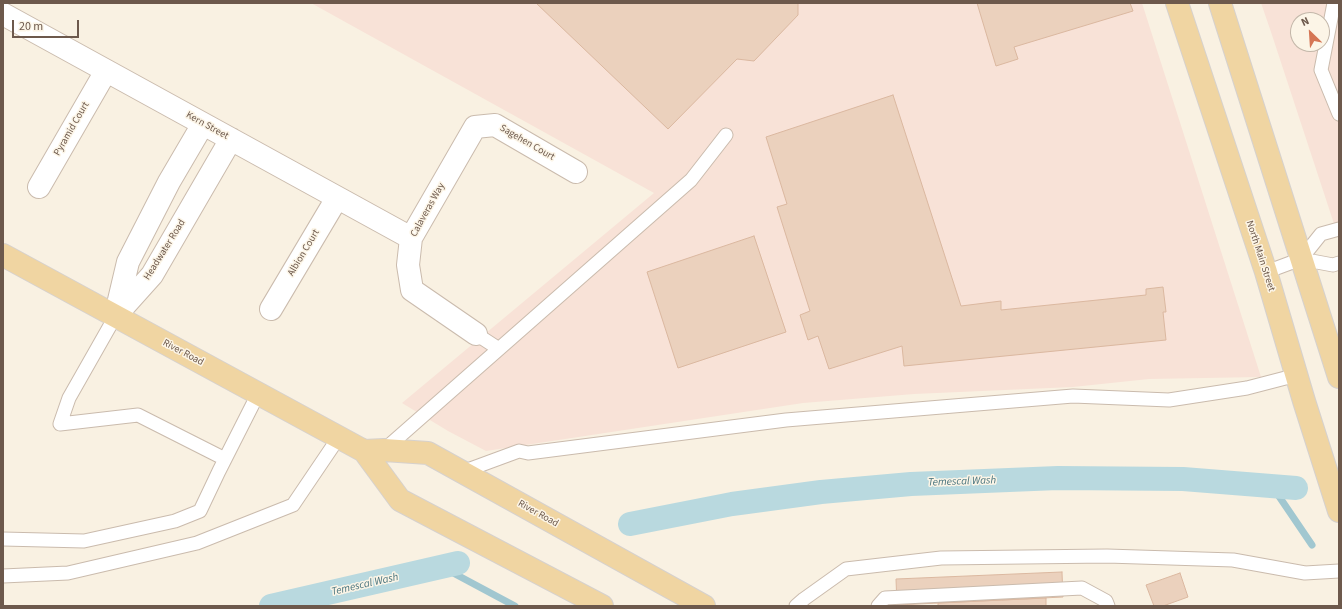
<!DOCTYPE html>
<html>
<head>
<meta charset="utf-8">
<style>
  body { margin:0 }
  #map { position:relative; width:1342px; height:609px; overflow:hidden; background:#f9f1e2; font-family:"Source Sans 3",sans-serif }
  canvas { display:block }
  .frame { position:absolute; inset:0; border:4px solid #6d594c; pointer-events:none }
  .north { position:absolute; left:1290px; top:12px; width:40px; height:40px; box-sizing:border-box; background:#fcf5e7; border:1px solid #c3b7a9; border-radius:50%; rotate:335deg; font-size:11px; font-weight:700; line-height:16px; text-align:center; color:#6d594c }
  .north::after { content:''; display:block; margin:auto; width:14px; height:18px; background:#d57655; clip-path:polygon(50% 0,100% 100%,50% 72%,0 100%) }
  .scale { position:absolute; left:12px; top:20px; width:67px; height:18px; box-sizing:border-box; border:2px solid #6d594c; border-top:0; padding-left:5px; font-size:12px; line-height:14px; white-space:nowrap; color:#6d594c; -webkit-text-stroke:3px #fcf5e7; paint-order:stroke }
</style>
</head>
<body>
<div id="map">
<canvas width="1342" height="609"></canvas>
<div class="frame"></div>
<div class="north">N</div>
<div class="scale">20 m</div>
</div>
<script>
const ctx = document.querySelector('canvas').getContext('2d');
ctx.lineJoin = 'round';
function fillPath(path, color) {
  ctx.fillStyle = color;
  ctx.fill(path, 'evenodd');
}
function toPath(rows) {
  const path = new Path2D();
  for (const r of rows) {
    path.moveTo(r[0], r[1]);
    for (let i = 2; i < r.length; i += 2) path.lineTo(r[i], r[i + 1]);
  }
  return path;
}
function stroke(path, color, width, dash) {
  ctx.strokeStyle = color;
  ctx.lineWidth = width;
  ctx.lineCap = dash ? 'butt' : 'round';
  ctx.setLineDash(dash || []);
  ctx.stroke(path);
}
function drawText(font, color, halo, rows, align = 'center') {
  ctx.font = font + ' "Source Sans 3",sans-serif';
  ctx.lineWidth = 3;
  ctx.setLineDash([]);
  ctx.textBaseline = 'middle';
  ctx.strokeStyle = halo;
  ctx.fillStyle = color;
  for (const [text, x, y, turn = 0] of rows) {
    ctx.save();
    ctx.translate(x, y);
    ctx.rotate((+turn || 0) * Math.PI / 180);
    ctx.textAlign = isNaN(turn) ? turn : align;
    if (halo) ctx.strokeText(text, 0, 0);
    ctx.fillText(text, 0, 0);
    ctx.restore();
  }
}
const commercial = toPath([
  [311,3,1142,3,1261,377,1149,379,1073,387,914,394,803,403,486,451,448,431,402,403,654,193],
  [1261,3,1339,3,1339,239,1271,32],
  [1298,20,1322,20,1322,44,1298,44]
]);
const stream = toPath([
  [1272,486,1312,545],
  [442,567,515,606]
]);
const canal = toPath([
  [630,524,732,504,821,492,911,484,1058,478,1183,479,1296,488],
  [271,606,458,563]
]);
const building = toPath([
  [536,3,798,3,798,15,754,61,737,59,668,129,536,3],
  [977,3,1130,3,1133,11,1014,47,1018,59,996,66,977,3],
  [893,95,961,306,1001,301,1001,310,1146,295,1146,289,1163,287,1166,312,1163,312,1166,340,904,366,902,346,829,369,818,336,808,340,800,315,810,311,777,207,787,204,766,137,893,95],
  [754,236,786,332,678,368,647,272,754,236],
  [1062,572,1063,597,897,605,896,579,1062,572],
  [1180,573,1188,597,1163,606,1154,606,1146,585,1180,573],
  [1046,598,1046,606,938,606,938,603,1046,598]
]);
const service = toPath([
  [1334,3,1321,70,1339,114],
  [1301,259,1333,265,1339,263],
  [1266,272,1301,259,1321,234,1339,229],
  [115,317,69,398,60,424,138,415,225,459],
  [476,334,499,349],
  [384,450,691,180,726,135],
  [462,472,519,451,528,453,786,420,1073,396,1169,400,1247,388,1297,375],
  [3,539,84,541,175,521,200,511,219,471,258,394],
  [3,576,68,573,197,543,293,505,339,437],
  [796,606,804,599,846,569,941,558,1107,556,1233,560,1305,573,1339,571],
  [878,606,885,598,1082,588,1106,601,1108,606]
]);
const minor = toPath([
  [3,14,411,238],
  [39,187,106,71],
  [271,309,337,198],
  [117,314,152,275,231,139],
  [115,317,128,262,169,182,203,124],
  [476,334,412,290,408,265,411,238,475,127,495,125,576,172]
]);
const primary = toPath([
  [1177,3,1266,272,1304,401,1339,511],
  [1220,3,1339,377],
  [3,255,364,451,400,500,602,606],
  [364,451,384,450,428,453,704,606]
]);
const streetNames = [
  ["Kern Street",207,126,29],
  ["Pyramid Court",72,129,-60],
  ["Sagehen Court",527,143,30],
  ["Calaveras Way",428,210,-61],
  ["Headwater Road",165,250,-58],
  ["Albion Court",304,253,-59],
  ["North Main Street",1260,256,72],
  ["River Road",183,353,28],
  ["River Road",538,514,29]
];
const waterNames = [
  ["Temescal Wash",962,482,-2],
  ["Temescal Wash",365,585,-13]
];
fillPath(commercial, '#f8e2d7');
stroke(stream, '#a1c7d0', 7);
stroke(canal, '#b9d9df', 24);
fillPath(building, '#ebd1bd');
stroke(building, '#dbb8a0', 1);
stroke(service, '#cabbad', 15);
stroke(minor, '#cabbad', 24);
stroke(primary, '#d6d1cd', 24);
stroke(service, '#fff', 13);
stroke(minor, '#fff', 22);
stroke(primary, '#f0d5a2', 22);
drawText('10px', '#6d594c', '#fcf5e7', streetNames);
drawText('italic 11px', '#49747e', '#fcf5e7', waterNames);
</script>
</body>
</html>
